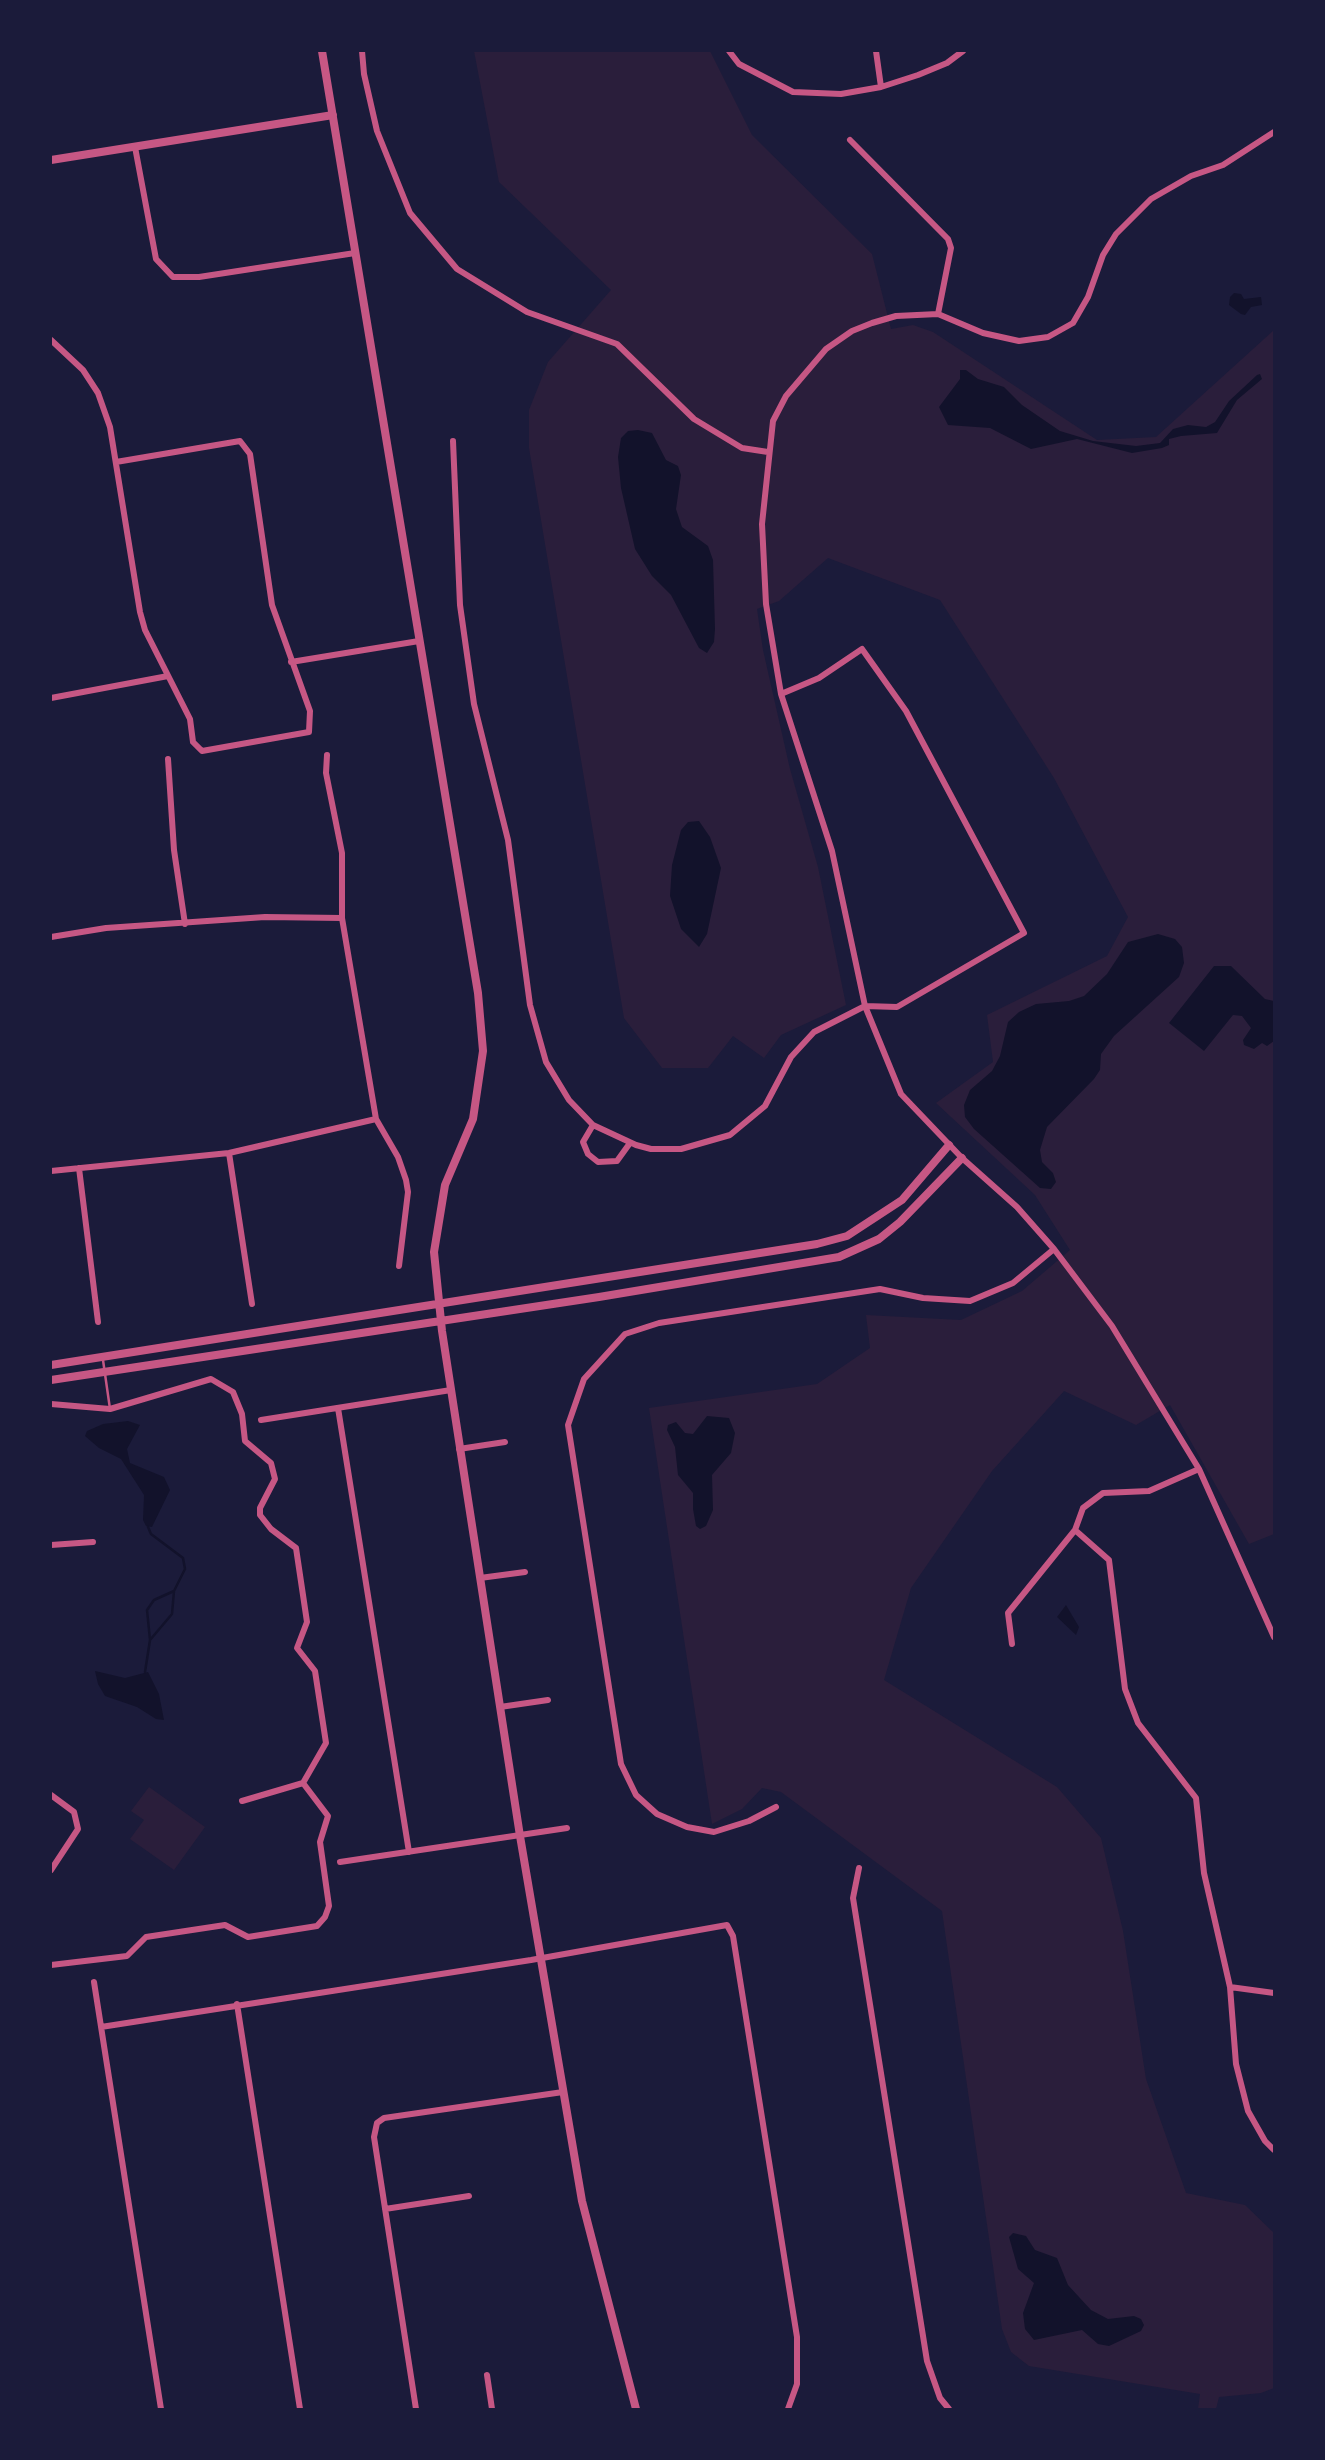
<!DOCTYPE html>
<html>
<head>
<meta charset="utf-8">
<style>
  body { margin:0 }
  #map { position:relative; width:1325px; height:2460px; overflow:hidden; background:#1b1b3a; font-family:Commissioner,sans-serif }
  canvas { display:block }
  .frame { position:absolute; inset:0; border:52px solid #1b1b3a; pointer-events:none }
</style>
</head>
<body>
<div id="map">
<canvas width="1325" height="2460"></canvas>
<div class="frame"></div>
</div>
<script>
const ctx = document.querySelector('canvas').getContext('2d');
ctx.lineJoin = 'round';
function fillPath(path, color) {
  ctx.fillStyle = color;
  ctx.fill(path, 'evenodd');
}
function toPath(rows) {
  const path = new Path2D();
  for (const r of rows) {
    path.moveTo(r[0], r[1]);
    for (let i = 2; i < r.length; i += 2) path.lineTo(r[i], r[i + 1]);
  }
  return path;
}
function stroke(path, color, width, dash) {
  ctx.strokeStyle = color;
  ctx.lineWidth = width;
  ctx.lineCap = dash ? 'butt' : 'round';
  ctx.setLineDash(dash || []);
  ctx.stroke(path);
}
const green = toPath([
  [474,51,710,51,752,135,872,254,891,329,913,325,933,332,1097,440,1156,437,1274,330,1274,1534,1249,1544,1170,1405,1136,1425,1064,1391,992,1471,911,1588,884,1680,1057,1787,1101,1838,1123,1931,1146,2079,1186,2193,1245,2205,1274,2233,1274,2388,1261,2393,1219,2397,1216,2409,1198,2409,1200,2394,1029,2366,1011,2352,1002,2329,942,1911,781,1792,762,1788,742,1809,712,1824,649,1408,817,1384,870,1348,866,1315,961,1320,1022,1291,1070,1250,1035,1195,936,1103,993,1062,987,1015,1107,956,1128,917,1054,778,940,600,828,558,779,601,757,609,763,650,790,769,818,867,846,1005,781,1035,764,1058,733,1036,708,1068,662,1068,624,1018,529,448,529,410,548,362,611,290,499,182],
  [149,1787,205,1827,174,1870,130,1839,144,1820,131,1811]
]);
const water = toPath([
  [1234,293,1241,294,1244,299,1261,297,1262,305,1251,307,1245,315,1241,314,1229,305,1230,297],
  [960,370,966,370,978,379,1004,387,1022,405,1060,431,1093,441,1136,446,1160,443,1173,429,1188,425,1206,427,1215,422,1229,401,1257,375,1260,374,1262,379,1237,400,1217,433,1181,436,1169,439,1169,445,1162,448,1132,453,1077,439,1031,449,990,428,948,425,939,407,960,379],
  [638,430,652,433,666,460,678,466,681,475,676,509,682,527,708,546,713,560,715,629,714,642,707,653,699,648,671,595,652,576,635,549,621,488,618,457,621,438,628,431],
  [699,821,710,837,721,868,707,934,699,947,681,929,670,896,672,865,681,830,688,822],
  [1158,934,1175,939,1182,947,1184,963,1179,977,1114,1036,1101,1054,1100,1070,1094,1079,1047,1127,1040,1150,1042,1162,1053,1173,1056,1182,1051,1189,1040,1188,974,1129,965,1117,964,1105,970,1090,992,1071,1000,1056,1008,1022,1019,1012,1036,1004,1069,1001,1084,996,1107,974,1128,942],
  [1214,966,1231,966,1265,999,1274,1001,1274,1041,1267,1046,1262,1043,1254,1049,1244,1045,1243,1040,1251,1028,1242,1016,1233,1015,1204,1051,1169,1023],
  [707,1416,729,1418,735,1433,731,1453,712,1475,713,1510,706,1526,700,1529,696,1526,693,1509,693,1493,678,1475,675,1447,667,1430,668,1425,676,1422,685,1433,693,1434],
  [128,1421,140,1425,127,1449,130,1463,164,1477,170,1490,152,1527,146,1526,143,1520,144,1495,121,1459,99,1448,85,1436,87,1431,103,1424],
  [1066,1605,1079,1627,1076,1635,1057,1617],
  [95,1671,125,1678,148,1672,159,1694,164,1720,156,1719,137,1707,105,1696,98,1684],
  [1013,2233,1026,2236,1035,2250,1057,2258,1068,2285,1091,2310,1108,2319,1134,2316,1141,2319,1144,2325,1141,2331,1109,2346,1098,2344,1082,2330,1034,2340,1025,2329,1023,2313,1034,2283,1018,2269,1009,2237]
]);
const stream = toPath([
  [148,1527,151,1534,183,1558,185,1569,174,1591,172,1614,150,1640],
  [145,1672,150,1640,147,1610,154,1600,174,1591]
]);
const service = toPath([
  [103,1360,110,1409]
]);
const minor = toPath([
  [362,51,364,74,377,131,410,213,457,269,527,312,617,344,694,419,742,448,768,452],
  [729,51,739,64,793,92,841,94,881,87,918,75,947,63,963,51],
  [876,51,881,87],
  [1274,132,1223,165,1191,176,1151,199,1116,234,1103,255,1088,297,1073,323,1048,337,1019,341,983,333,938,314,896,316,872,323,852,331,826,349,786,396,773,421,762,524,766,604,781,694,832,851,865,1006,901,1094,962,1158,1017,1207,1054,1249,1112,1326,1199,1469,1274,1637],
  [850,140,948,239,951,248,938,314],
  [135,147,156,259,173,277,199,277,355,253],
  [51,340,83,370,98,393,110,427,140,612,145,630,190,719,193,742,202,751,309,732,310,711,272,605,250,454,240,441,116,462],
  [453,441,460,605,474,704,508,840,530,1005,546,1062,569,1100,593,1125,636,1145,651,1149,681,1149,730,1135,765,1106,791,1057,814,1032,865,1006,897,1007,1024,933,906,711,862,649,819,678,781,694],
  [291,662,419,641],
  [51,698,168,676],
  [327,755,326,773,342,853,342,918,376,1119,398,1157,406,1180,408,1192,399,1266],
  [168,759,174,850,185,924],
  [51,937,106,928,265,917,342,918],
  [593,1125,583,1142,588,1154,598,1162,617,1161,630,1143],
  [229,1153,252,1304],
  [79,1168,98,1322],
  [51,1171,229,1153,376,1119],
  [51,1404,110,1409,211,1379,233,1392,242,1414,245,1441,271,1463,275,1479,260,1508,260,1515,271,1529,296,1548,307,1622,297,1648,315,1671,326,1743,303,1783,328,1816,320,1842,329,1906,325,1917,317,1926,248,1937,225,1925,146,1937,127,1956,51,1965],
  [338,1408,409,1852],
  [261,1420,451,1390],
  [459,1449,505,1442],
  [1075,1530,1109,1560,1125,1689,1138,1723,1196,1798,1204,1873,1230,1987,1236,2064,1248,2111,1265,2141,1274,2150],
  [51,1545,93,1542],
  [480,1578,525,1572],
  [1012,1644,1008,1613,1075,1530,1083,1508,1103,1493,1149,1491,1199,1469],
  [500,1707,548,1700],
  [51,1795,74,1812,78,1829,51,1870],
  [242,1801,303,1783],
  [776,1807,749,1821,714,1832,687,1827,657,1814,636,1795,621,1764,568,1425,584,1379,625,1334,659,1323,880,1289,923,1298,970,1301,1013,1283,1054,1249],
  [340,1862,567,1828],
  [859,1868,853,1898,927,2361,940,2398,949,2409],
  [94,1982,161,2409],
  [1230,1987,1274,1993],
  [237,2004,300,2409],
  [101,2027,531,1960,727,1925,733,1936,797,2337,797,2384,788,2409],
  [385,2209,469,2196],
  [487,2375,492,2409],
  [416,2409,374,2137,377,2123,384,2118,563,2092]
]);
const tertiary = toPath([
  [322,51,478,993,483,1051,473,1119,445,1185,434,1252,442,1331,520,1836,582,2201,636,2409],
  [51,160,333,115],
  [51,1365,817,1244,847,1236,902,1200,949,1145],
  [51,1380,599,1297,839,1257,879,1239,900,1222,962,1158]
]);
fillPath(green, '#2a1e3b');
fillPath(water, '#12122b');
stroke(stream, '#12122b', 2.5);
stroke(service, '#c65784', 2.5);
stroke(minor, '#c65784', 6);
stroke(tertiary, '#c65784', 8);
</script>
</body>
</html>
